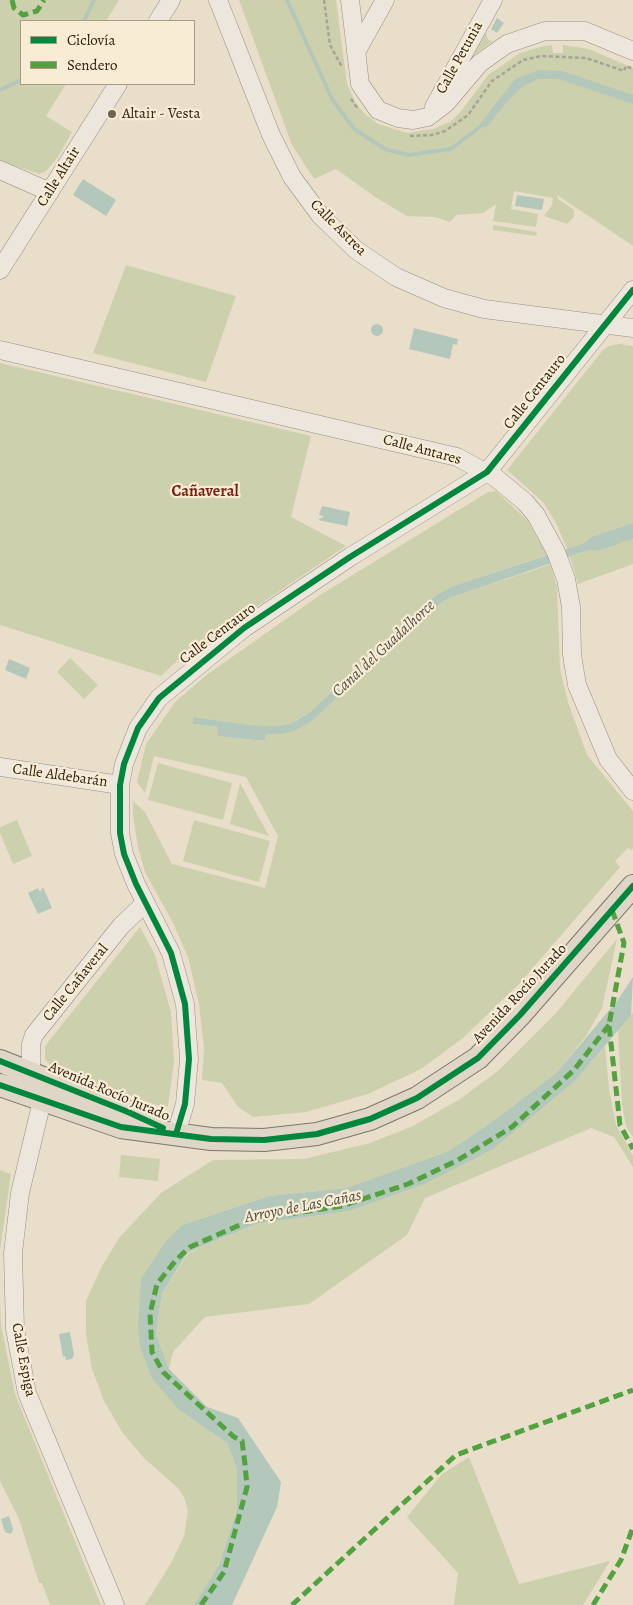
<!DOCTYPE html>
<html>
<head>
<meta charset="utf-8">
<style>
  body { margin:0 }
  #map { position:relative; width:633px; height:1605px; overflow:hidden; background:#e9deca; font-family:Alegreya,serif }
  canvas { display:block }
  .legend { position:absolute; left:20px; top:20px; width:175px; height:65px; box-sizing:border-box; background:#f9ecd4; border:1px solid #a79a86; margin:0; padding:6px 9px; list-style:none; font-size:15px; color:#2d2012 }
  .legend li { display:flex; align-items:center; gap:10px; height:25px }
  .legend b { width:25px; border:1px solid #a79a86 }
</style>
</head>
<body>
<div id="map">
<canvas width="633" height="1605"></canvas>
<ul class="legend">
<li><b style="height:6px;background:#00873e"></b>Ciclovía</li>
<li><b style="height:6px;background:#52a23f"></b>Sendero</li>
</ul>
</div>
<script>
const ctx = document.querySelector('canvas').getContext('2d');
ctx.lineJoin = 'round';
function fillPath(path, color) {
  ctx.fillStyle = color;
  ctx.fill(path, 'evenodd');
}
function toPath(rows) {
  const path = new Path2D();
  for (const r of rows) {
    if (r.length === 3) {
      path.moveTo(r[0] + r[2], r[1]);
      path.arc(r[0], r[1], r[2], 0, 2 * Math.PI);
      continue;
    }
    path.moveTo(r[0], r[1]);
    for (let i = 2; i < r.length; i += 2) path.lineTo(r[i], r[i + 1]);
  }
  return path;
}
function stroke(path, color, width, dash) {
  ctx.strokeStyle = color;
  ctx.lineWidth = width;
  ctx.lineCap = dash ? 'butt' : 'round';
  ctx.setLineDash(dash || []);
  ctx.stroke(path);
}
function drawText(font, color, halo, rows, align = 'center') {
  ctx.font = font + ' Alegreya,serif';
  ctx.lineWidth = 4.5;
  ctx.setLineDash([]);
  ctx.textBaseline = 'middle';
  ctx.strokeStyle = halo;
  ctx.fillStyle = color;
  for (const [text, x, y, turn = 0] of rows) {
    ctx.save();
    ctx.translate(x, y);
    ctx.rotate((+turn || 0) * Math.PI / 180);
    ctx.textAlign = isNaN(turn) ? turn : align;
    if (halo) ctx.strokeText(text, 0, 0);
    ctx.fillText(text, 0, 0);
    ctx.restore();
  }
}
const green = toPath([
  [0,0,119,0,106,21,21,21,21,84,66,84,46,116,72,132,58,157,46,171,39,174,0,161],
  [239,0,336,0,347,84,355,102,365,114,378,124,407,133,433,129,450,122,462,110,488,75,520,53,540,47,552,45,553,53,563,53,563,45,589,49,633,68,633,246,557,195,558,199,574,210,574,217,567,224,544,216,552,205,553,198,514,191,511,209,538,214,536,227,493,221,496,204,483,213,456,215,450,222,435,217,407,216,375,197,336,169,314,179,292,145],
  [486,33,488,40,493,41,474,55,458,79],
  [493,225,537,232,536,236,493,230],
  [126,265,236,296,206,382,93,353],
  [619,344,633,346,633,523,592,537,585,543,567,549,557,525,544,503,507,470,603,350,609,346],
  [0,363,311,436,291,517,346,546,178,660,161,676,0,625],
  [496,491,528,521,547,555,453,586,436,595,309,713,292,723,278,726,251,725,193,717,192,724,218,727,218,736,265,741,266,734,282,734,312,721,433,609,447,599,551,564,557,588,560,669,568,702,587,755,633,811,633,848,631,850,628,848,615,861,620,867,519,984,463,1038,421,1069,368,1094,306,1112,253,1117,238,1107,222,1083,202,1080,204,1048,199,1004,188,957,173,923,145,872,138,847,133,816,133,801,145,812,172,864,265,888,278,836,246,777,154,756,145,793,137,782,146,744,175,702,208,674,320,595,488,492],
  [633,539,633,564,578,584,570,557,589,550,598,551],
  [70,658,98,685,84,699,57,672],
  [158,763,232,783,223,820,148,800],
  [240,783,269,836,230,824],
  [17,820,32,856,13,864,0,833,0,827],
  [194,820,270,841,259,882,183,861],
  [140,927,155,955,171,1012,174,1062,168,1106,165,1108,52,1068,45,1059,45,1046],
  [617,939,602,1008,586,1036,557,1072,496,1119,449,1151,348,1188,269,1196,182,1225,138,1327,179,1410,227,1443,237,1469,237,1510,219,1565,194,1605,145,1605,171,1563,184,1536,188,1511,184,1497,178,1488,144,1458,122,1432,104,1401,92,1369,86,1334,86,1301,101,1268,119,1238,161,1193,213,1160,304,1159,370,1143,413,1126,460,1099,499,1070,556,1013],
  [633,1012,633,1137,626,1126,622,1104,618,1030],
  [605,1046,609,1089,616,1125,633,1156,633,1167,614,1137,591,1128,425,1198,407,1235,309,1304,205,1317,173,1352,169,1369,156,1334,162,1293,189,1252,256,1224,349,1211,576,1080],
  [121,1155,160,1159,158,1181,119,1177],
  [0,1170,11,1174,0,1251],
  [0,1302,1,1325,15,1394,101,1605,50,1605,42,1583,39,1583,19,1519,0,1481],
  [469,1457,519,1584,610,1561,583,1605,454,1605,458,1573,407,1517,442,1474]
]);
const water = toPath([
  [497,18,504,23,497,33,491,29],
  [539,70,562,71,633,95,633,104,558,79,538,79,522,87,506,103,486,128,481,123,515,79],
  [83,179,116,200,106,216,73,195],
  [517,195,544,199,542,210,515,206],
  [377,330,6],
  [414,328,458,339,457,345,453,344,450,359,409,349],
  [322,506,350,512,347,526,318,520,324,516,319,515],
  [633,523,633,539,598,551,589,550,447,599,433,609,312,721,296,730,282,734,266,734,265,741,217,736,218,727,192,724,193,717,251,725,278,726,292,723,309,713,436,595,453,586,585,543,591,537],
  [9,659,30,668,26,679,5,670],
  [43,887,52,908,38,914,28,893,38,888,40,892],
  [633,977,631,1015,576,1080,493,1149,424,1184,349,1211,256,1224,188,1252,162,1293,156,1334,169,1369,207,1407,238,1418,281,1482,277,1507,232,1605,194,1605,219,1565,237,1510,237,1469,227,1443,179,1410,152,1378,140,1347,138,1327,141,1279,166,1241,182,1225,269,1196,347,1188,449,1151,496,1119,557,1072,617,1001],
  [70,1332,74,1355,72,1359,66,1360,65,1356,63,1357,59,1334],
  [9,1516,13,1529,11,1534,5,1532,1,1519]
]);
const stream = toPath([
  [287,0,332,99,354,129,385,149,408,155,451,149,485,123],
  [84,21,94,0],
  [0,90,21,80]
]);
const path = toPath([
  [324,0,330,45,342,67],
  [351,99,358,109],
  [410,136,432,135,445,131,458,122,468,115,492,81,523,60,541,56,586,58,624,71,626,66,633,69]
]);
const minor = toPath([
  [218,0,271,135,292,177,320,215,356,250,396,277,444,298,484,309,633,328],
  [350,0,360,84,378,110,398,118,413,120,428,117,446,103,480,63,507,44,545,31,585,31,633,51],
  [158,21,171,0],
  [356,52,385,0],
  [434,107,493,0],
  [0,170,50,192],
  [0,270,118,84],
  [0,350,457,457,496,478,525,502,536,515,556,552,566,579,571,607,572,655,577,685,608,759,633,791],
  [0,767,120,785],
  [31,1073,31,1044,34,1035,121,926,145,903],
  [42,1101,20,1193,13,1253,15,1329,27,1393,115,1605],
  [176,1134,185,1104,189,1059,185,1004,171,953,136,884,124,854,120,833,120,785,124,764,138,728,159,698,244,628,350,557,487,472,633,290]
]);
const major = toPath([
  [0,1061,128,1112,157,1126],
  [0,1085,121,1127,211,1139,264,1140,317,1134,370,1119,417,1098,478,1058,520,1015,633,886]
]);
const quiet = toPath([
  [12,0,14,8,23,15,37,11,44,0],
  [612,910,624,943,609,1025,620,1125,633,1149],
  [201,1605,224,1572,247,1487,245,1464,242,1441,234,1437,163,1372,152,1352,150,1314,157,1284,176,1260,190,1247,251,1220,342,1206,408,1184,458,1160,512,1127,574,1070,609,1025],
  [292,1605,456,1455,633,1390],
  [593,1605,621,1560,633,1527]
]);
const cycleway = toPath([
  [0,1061,128,1112,163,1128],
  [0,1085,121,1127,211,1139,264,1140,317,1134,370,1119,417,1098,478,1058,520,1015,633,886],
  [176,1134,185,1104,189,1059,185,1004,171,953,136,884,124,854,120,833,120,785,124,764,138,728,159,698,244,628,350,557,487,472,633,290]
]);
const markers = [
  [112,114,5,"#6f6252"]
];
const streetNames = [
  ["Calle Petunia",460,58,-61],
  ["Calle Altair",59,177,-58],
  ["Calle Astrea",338,228,45],
  ["Calle Centauro",535,392,-52],
  ["Calle Antares",422,450,15],
  ["Calle Centauro",218,634,-37],
  ["Calle Aldebarán",60,776,8],
  ["Calle Cañaveral",76,983,-51],
  ["Avenida Rocío Jurado",520,994,-47],
  ["Avenida Rocío Jurado",109,1092,23],
  ["Calle Espiga",23,1360,79]
];
const poiNames = [
  ["Altair - Vesta",122,114]
];
const neighbourhoodNames = [
  ["Cañaveral",205,492]
];
const waterNames = [
  ["Canal del Guadalhorce",384,649,-43],
  ["Arroyo de Las Cañas",303,1207,-11]
];
fillPath(green, '#cdd0ad');
fillPath(water, '#b4c7bb');
stroke(stream, '#b4c7bb', 4);
stroke(minor, '#978f82', 19);
stroke(major, '#7d766a', 24);
stroke(path, '#a8a29a', 2.5, [4, 2.5]);
stroke(minor, '#ece6dd', 18);
stroke(major, '#e0d6c7', 22);
stroke(quiet, '#52a23f', 5, [10, 5]);
stroke(cycleway, '#00873e', 6);
for (const [x, y, r, color] of markers) {
  const dot = new Path2D();
  dot.arc(x, y, r, 0, 2 * Math.PI);
  ctx.fillStyle = color;
  ctx.fill(dot);
  stroke(dot, '#f9ecd4', 2);
}
drawText('15px', '#2d2012', '#f9ecd4', streetNames);
drawText('15px', '#2d2012', '#f9ecd4', poiNames, 'left');
drawText('bold 16px', '#7a1f14', '#f9ecd4', neighbourhoodNames);
drawText('italic 16px', '#4f4f43', '#f9ecd4', waterNames);
</script>
</body>
</html>
